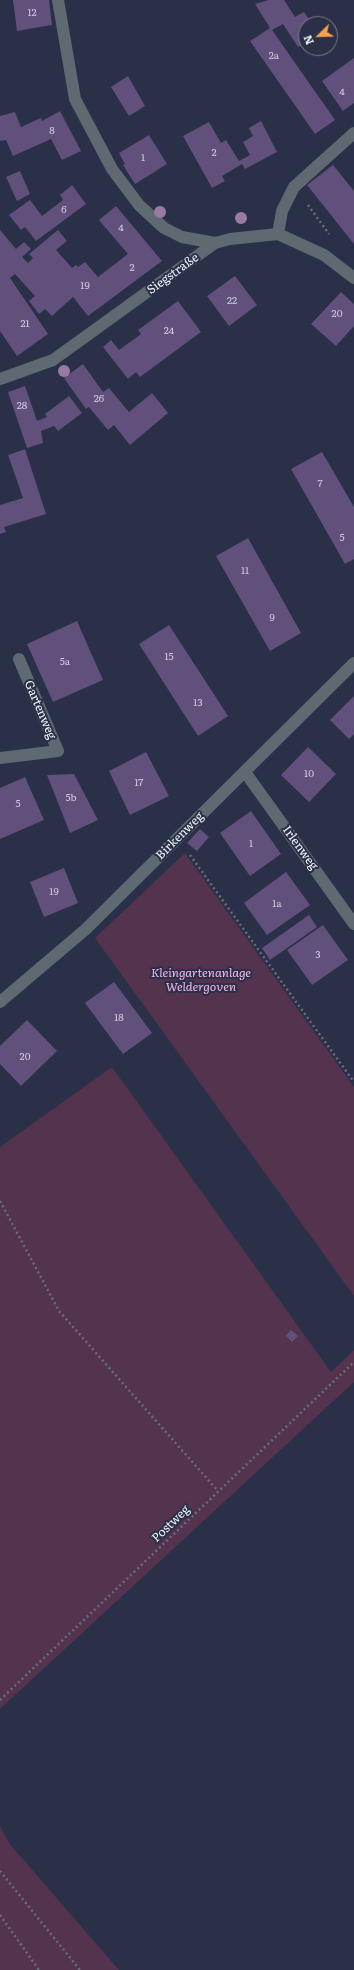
<!DOCTYPE html>
<html>
<head>
<meta charset="utf-8">
<style>
  body { margin:0 }
  #map { position:relative; width:354px; height:1970px; overflow:hidden; background:#2a3047; font-family:Literata,serif }
  canvas { display:block }
  .north { position:absolute; left:298px; top:16px; width:40px; height:40px; box-sizing:border-box; background:#2a3047; border:1px solid #7a7f90; border-radius:50%; rotate:247deg; font-size:11px; font-weight:700; line-height:16px; text-align:center; color:#f2f5fe }
  .north::after { content:''; display:block; margin:auto; width:14px; height:18px; background:#f8a04b; clip-path:polygon(50% 0,100% 100%,50% 72%,0 100%) }
</style>
</head>
<body>
<div id="map">
<canvas width="354" height="1970"></canvas>
<div class="north">N</div>
</div>
<script>
const ctx = document.querySelector('canvas').getContext('2d');
ctx.lineJoin = 'round';
function fillPath(path, color) {
  ctx.fillStyle = color;
  ctx.fill(path, 'evenodd');
}
function toPath(rows) {
  const path = new Path2D();
  for (const r of rows) {
    path.moveTo(r[0], r[1]);
    for (let i = 2; i < r.length; i += 2) path.lineTo(r[i], r[i + 1]);
  }
  return path;
}
function stroke(path, color, width, dash) {
  ctx.strokeStyle = color;
  ctx.lineWidth = width;
  ctx.lineCap = dash ? 'butt' : 'round';
  ctx.setLineDash(dash || []);
  ctx.stroke(path);
}
function drawText(font, color, halo, rows, align = 'center') {
  ctx.font = font + ' Literata,serif';
  ctx.lineWidth = 4;
  ctx.setLineDash([]);
  ctx.textBaseline = 'middle';
  ctx.strokeStyle = halo;
  ctx.fillStyle = color;
  for (const [text, x, y, turn = 0] of rows) {
    ctx.save();
    ctx.translate(x, y);
    ctx.rotate((+turn || 0) * Math.PI / 180);
    ctx.textAlign = isNaN(turn) ? turn : align;
    if (halo) ctx.strokeText(text, 0, 0);
    ctx.fillText(text, 0, 0);
    ctx.restore();
  }
}
const green = toPath([
  [185,853,354,1087,354,1296,95,938],
  [112,1067,331,1372,354,1350,354,1382,0,1709,0,1147],
  [0,1826,9,1843,119,1970,0,1970]
]);
const building = toPath([
  [13,0,49,0,52,25,17,31],
  [269,0,284,0,295,17,304,12,312,24,306,24,306,42,298,47,283,24,272,30,335,120,315,134,250,41,270,28,255,4],
  [354,58,354,103,343,111,322,81],
  [128,76,145,106,129,116,111,87],
  [60,111,81,151,62,160,51,139,13,156,6,140,0,141,0,116,15,112,21,127,41,118,42,121],
  [261,121,277,152,245,169,242,164,222,176,225,181,212,188,183,136,209,122,221,143,226,140,239,161,250,155,243,142,253,136,249,128],
  [149,135,167,164,135,184,123,165,125,164,119,153],
  [333,165,354,191,354,244,307,185],
  [20,171,30,194,17,201,6,177],
  [72,185,86,204,36,241,25,227,21,230,9,215,30,200,42,216,63,200,60,195],
  [116,206,162,261,88,316,73,297,52,316,45,309,39,314,29,301,35,296,15,274,10,278,48,334,17,356,0,331,0,230,16,249,24,242,31,249,22,257,28,263,33,258,29,254,58,230,67,241,56,250,72,268,76,265,78,267,85,262,98,277,128,254,99,220],
  [235,276,257,305,229,326,207,296],
  [341,292,354,304,354,326,336,346,311,324],
  [178,301,201,332,140,377,136,372,128,379,103,347,111,340,119,350,141,334,138,330],
  [83,364,103,392,109,388,129,412,152,393,168,413,130,445,114,425,108,430,89,407,86,409,64,378],
  [25,386,37,421,47,417,45,414,69,396,82,413,58,431,54,426,41,431,43,443,27,448,8,392],
  [25,449,46,514,4,527,6,532,0,534,0,505,23,498,8,455],
  [322,452,354,507,354,559,345,564,291,469],
  [248,538,301,633,270,651,216,556],
  [77,621,103,680,53,702,27,644],
  [169,625,228,716,198,736,139,644],
  [354,696,354,734,349,739,330,720],
  [308,747,336,774,309,802,281,775],
  [146,752,169,796,130,815,109,771],
  [74,774,98,820,70,833,47,775],
  [25,777,44,820,0,839,0,788],
  [251,811,281,854,250,876,220,833],
  [200,829,209,837,197,851,187,843],
  [64,868,78,903,44,917,30,882],
  [286,872,310,905,267,935,244,903],
  [309,915,317,927,270,960,262,948],
  [323,925,348,960,312,985,287,950],
  [114,982,152,1033,123,1054,85,1003],
  [27,1020,57,1051,21,1086,0,1064,0,1046],
  [291,1330,298,1336,292,1342,286,1336]
]);
const path = toPath([
  [308,205,329,234],
  [190,855,354,1082],
  [0,1201,59,1311,218,1491],
  [0,1700,354,1362],
  [0,1871,80,1970],
  [0,1915,39,1970]
]);
const minor = toPath([
  [58,0,75,99,112,169,139,205,164,228,182,237,215,243],
  [278,234,282,211,294,187,354,133],
  [0,379,53,360,215,243,230,239,278,234,324,255,354,278],
  [0,758,58,751,19,659],
  [245,772,354,924],
  [0,1002,86,929,354,663]
]);
const trees = [
  [160,212],
  [241,218],
  [64,371]
];
const numberNames = [
  ["12",32,13],
  ["2a",274,56],
  ["4",342,92],
  ["8",52,131],
  ["2",214,153],
  ["1",143,158],
  ["6",64,210],
  ["4",121,228],
  ["2",132,268],
  ["19",85,286],
  ["22",232,301],
  ["20",337,314],
  ["21",25,324],
  ["24",169,331],
  ["26",99,399],
  ["28",22,406],
  ["7",320,484],
  ["5",342,538],
  ["11",245,571],
  ["9",272,618],
  ["15",169,657],
  ["5a",65,662],
  ["13",198,703],
  ["10",309,774],
  ["17",139,783],
  ["5b",71,798],
  ["5",18,804],
  ["1",251,844],
  ["19",54,892],
  ["1a",277,904],
  ["3",318,955],
  ["18",119,1018],
  ["20",25,1057]
];
const streetNames = [
  ["Siegstraße",173,274,-36],
  ["Gartenweg",40,710,67],
  ["Birkenweg",180,836,-45],
  ["Irlenweg",300,848,54],
  ["Postweg",171,1524,-44]
];
const parkNames = [
  ["Kleingartenanlage",201,973],
  ["Weldergoven",201,987]
];
fillPath(green, '#54334f');
fillPath(building, '#61507b');
stroke(path, '#676d7f', 2.5, [2, 3]);
stroke(minor, '#5e6971', 12);
ctx.fillStyle = '#9a7aa2';
for (const [x, y] of trees) {
  ctx.beginPath();
  ctx.arc(x, y, 6, 0, 2 * Math.PI);
  ctx.fill();
}
drawText('10px', '#ceccdd', null, numberNames);
drawText('12px', '#f2f5fe', '#2a3047', streetNames);
drawText('italic 12px', '#f6b7ed', '#2a3047', parkNames);
</script>
</body>
</html>
